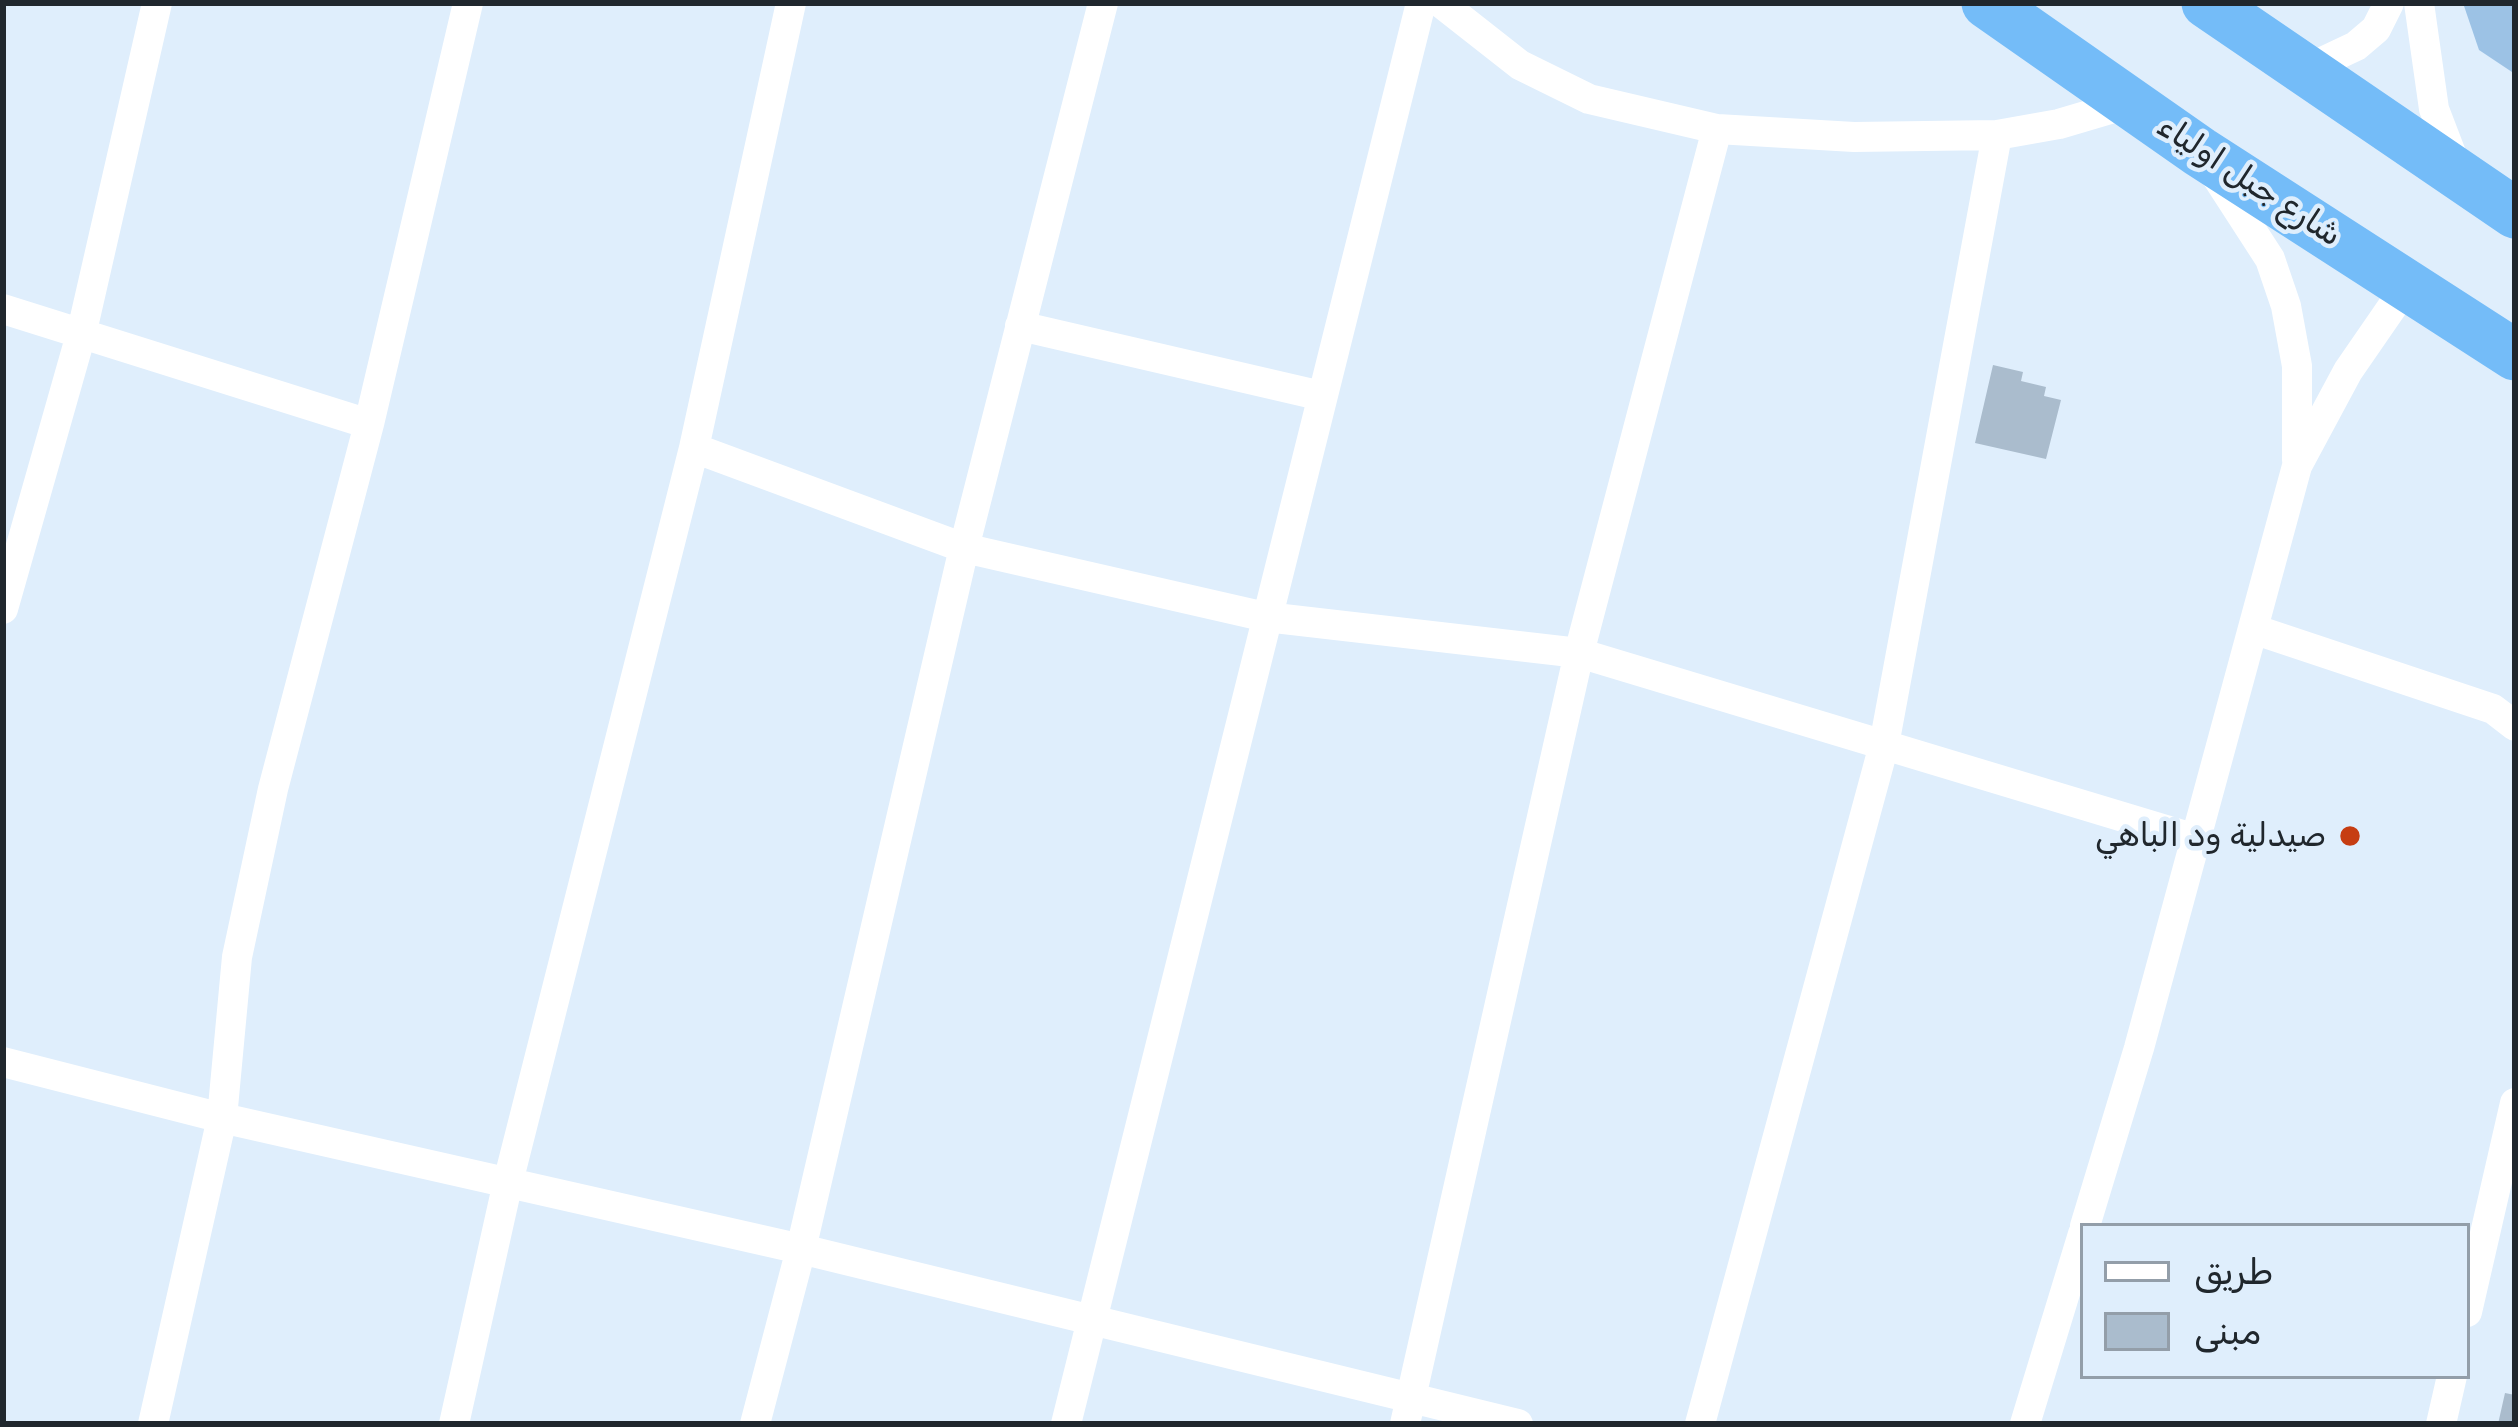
<!DOCTYPE html>
<html>
<head>
<meta charset="utf-8">
<style>
  body { margin:0 }
  #map { position:relative; width:2518px; height:1427px; overflow:hidden; background:#dfeefc; font-family:Rubik,"Noto Sans Arabic",sans-serif }
  canvas { display:block }
  .frame { position:absolute; inset:0; border:6px solid #20272d; pointer-events:none }
  .legend { position:absolute; left:2080px; top:1223px; width:390px; height:156px; box-sizing:border-box; background:#dfeefc; border:3px solid #939ea9; margin:0; padding:15px 21px; list-style:none; font-size:36px; color:#20272d }
  .legend li { display:flex; align-items:center; gap:24px; height:60px }
  .legend b { width:60px; border:3px solid #939ea9 }
</style>
</head>
<body>
<div id="map">
<canvas width="2518" height="1427"></canvas>
<div class="frame"></div>
<ul class="legend">
<li><b style="height:15px;background:#fff"></b>طريق</li>
<li><b style="height:33px;background:#aabccd"></b>مبنى</li>
</ul>
</div>
<script>
const ctx = document.querySelector('canvas').getContext('2d');
ctx.lineJoin = 'round';
function fillPath(path, color) {
  ctx.fillStyle = color;
  ctx.fill(path, 'evenodd');
}
function toPath(rows) {
  const path = new Path2D();
  for (const r of rows) {
    path.moveTo(r[0], r[1]);
    for (let i = 2; i < r.length; i += 2) path.lineTo(r[i], r[i + 1]);
  }
  return path;
}
function stroke(path, color, width, dash) {
  ctx.strokeStyle = color;
  ctx.lineWidth = width;
  ctx.lineCap = dash ? 'butt' : 'round';
  ctx.setLineDash(dash || []);
  ctx.stroke(path);
}
function drawText(font, color, halo, rows, align = 'center') {
  ctx.font = font + ' Rubik,"Noto Sans Arabic",sans-serif';
  ctx.lineWidth = 9;
  ctx.setLineDash([]);
  ctx.textBaseline = 'middle';
  ctx.strokeStyle = halo;
  ctx.fillStyle = color;
  for (const [text, x, y, turn = 0] of rows) {
    ctx.save();
    ctx.translate(x, y);
    ctx.rotate((+turn || 0) * Math.PI / 180);
    ctx.textAlign = isNaN(turn) ? turn : align;
    if (halo) ctx.strokeText(text, 0, 0);
    ctx.fillText(text, 0, 0);
    ctx.restore();
  }
}
const green = toPath([
  [2463,3,2515,3,2515,74,2479,50]
]);
const building = toPath([
  [1993,365,2023,372,2021,381,2046,387,2044,396,2061,400,2046,459,1975,443],
  [2505,1393,2515,1395,2515,1424,2498,1424]
]);
const minor = toPath([
  [1441,3,1520,65,1589,99,1717,129,1854,137,1997,135,2059,124,2130,103],
  [2419,3,2434,109,2457,169],
  [2303,71,2356,46,2376,29,2389,3],
  [2215,174,2270,259,2286,306,2297,366,2297,460],
  [3,309,369,424],
  [1020,326,1322,396],
  [694,448,964,548,1266,617,1579,653,2196,839],
  [3,609,82,331,157,3],
  [2253,629,2493,709,2515,726],
  [3,1062,222,1118,801,1249,1518,1424],
  [2085,1226,2139,1048,2297,466,2348,371,2408,284],
  [2467,1312,2515,1103],
  [153,1424,222,1118,237,957,273,789,369,424,468,3],
  [454,1424,508,1182,694,448,791,3],
  [755,1424,801,1249,964,548,1103,3],
  [1066,1424,1421,3],
  [1405,1424,1579,653,1717,129],
  [1700,1424,1884,745,1997,135],
  [2025,1424,2083,1234],
  [2441,1424,2452,1376]
]);
const trunk = toPath([
  [1987,3,2200,152,2515,355],
  [2207,3,2515,213]
]);
const markers = [
  [2350,836,12,"#c63d12"]
];
const streetNames = [
  ["شارع جبل اولياء",2249,181,33]
];
const poiNames = [
  ["صيدلية ود الباهي",2326,836]
];
fillPath(green, '#9cc2e5');
fillPath(building, '#aabccd');
stroke(minor, '#fff', 30);
stroke(trunk, '#74bcf8', 51);
for (const [x, y, r, color] of markers) {
  const dot = new Path2D();
  dot.arc(x, y, r, 0, 2 * Math.PI);
  ctx.fillStyle = color;
  ctx.fill(dot);
  stroke(dot, '#dfeefc', 4.5);
}
drawText('33px', '#20272d', '#dfeefc', streetNames);
drawText('33px', '#20272d', '#dfeefc', poiNames, 'right');
</script>
</body>
</html>
